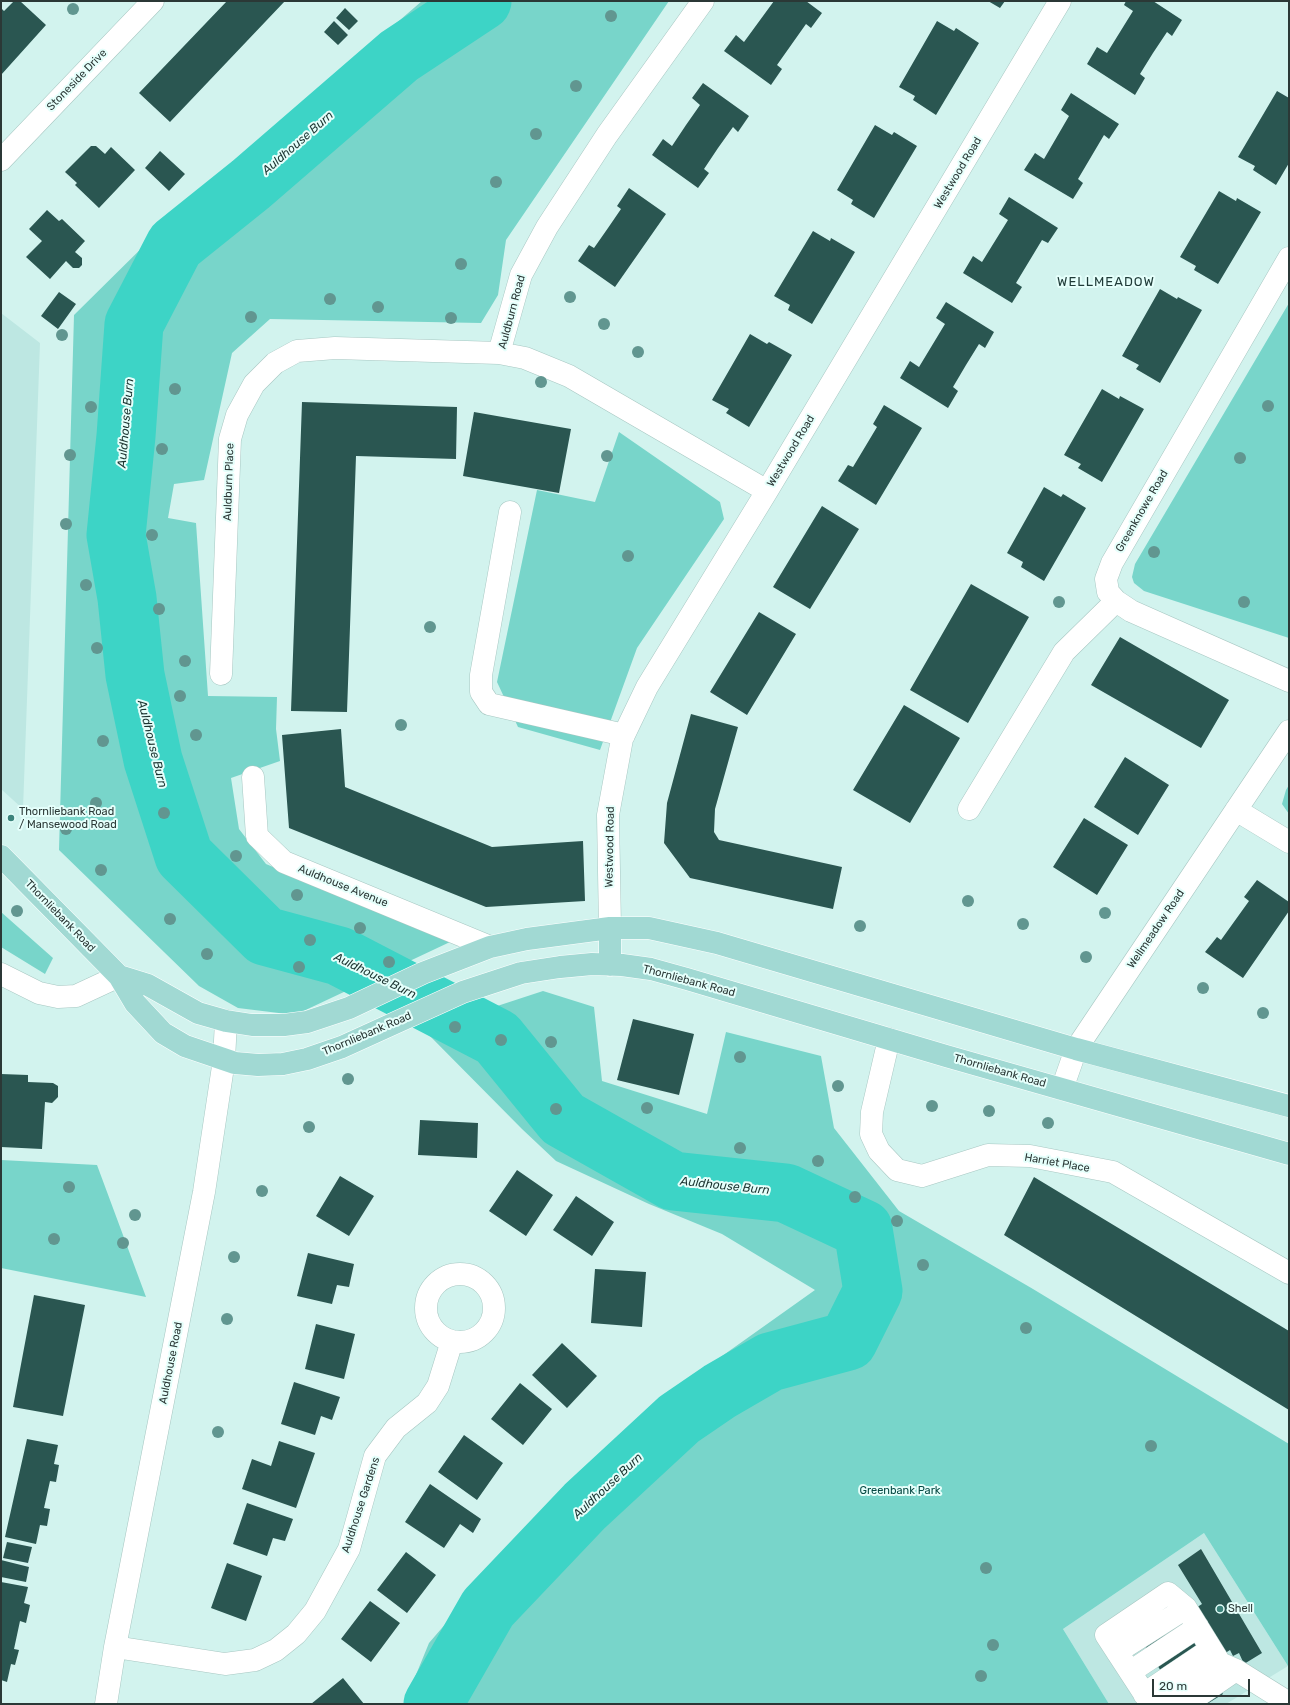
<!DOCTYPE html>
<html>
<head>
<meta charset="utf-8">
<style>
  body { margin:0 }
  #map { position:relative; width:1290px; height:1705px; overflow:hidden; background:#d2f3ee; font-family:Rubik,sans-serif }
  canvas { display:block }
  .frame { position:absolute; inset:0; border:2px solid #2b3836; pointer-events:none }
  .scale { position:absolute; left:1152px; top:1679px; width:98px; height:18px; box-sizing:border-box; border:2px solid #2b3836; border-top:0; padding-left:5px; font-size:12px; line-height:14px; white-space:nowrap; color:#2b3836; -webkit-text-stroke:3px #e5fffb; paint-order:stroke }
</style>
</head>
<body>
<div id="map">
<canvas width="1290" height="1705"></canvas>
<div class="frame"></div>
<div class="scale">20 m</div>
</div>
<script>
const ctx = document.querySelector('canvas').getContext('2d');
ctx.lineJoin = 'round';
function fillPath(path, color) {
  ctx.fillStyle = color;
  ctx.fill(path, 'evenodd');
}
function toPath(rows) {
  const path = new Path2D();
  for (const r of rows) {
    if (r.length === 3) {
      path.moveTo(r[0] + r[2], r[1]);
      path.arc(r[0], r[1], r[2], 0, 2 * Math.PI);
      continue;
    }
    path.moveTo(r[0], r[1]);
    for (let i = 2; i < r.length; i += 2) path.lineTo(r[i], r[i + 1]);
  }
  return path;
}
function stroke(path, color, width, dash) {
  ctx.strokeStyle = color;
  ctx.lineWidth = width;
  ctx.lineCap = dash ? 'butt' : 'round';
  ctx.setLineDash(dash || []);
  ctx.stroke(path);
}
function drawText(font, color, halo, rows, align = 'center') {
  ctx.font = font + ' Rubik,sans-serif';
  ctx.lineWidth = 4;
  ctx.setLineDash([]);
  ctx.textBaseline = 'middle';
  ctx.strokeStyle = halo;
  ctx.fillStyle = color;
  for (const [text, x, y, turn = 0] of rows) {
    ctx.save();
    ctx.translate(x, y);
    ctx.rotate((+turn || 0) * Math.PI / 180);
    ctx.textAlign = isNaN(turn) ? turn : align;
    if (halo) ctx.strokeText(text, 0, 0);
    ctx.fillText(text, 0, 0);
    ctx.restore();
  }
}
const built = toPath([
  [1,313,40,343,23,809,1,789],
  [1204,1533,1288,1666,1226,1704,1109,1704,1063,1629]
]);
const green = toPath([
  [422,1,461,1,385,54,195,212,186,205],
  [508,1,669,1,506,240,498,295,481,323,270,319,232,353,204,480,174,484,168,518,196,523,208,696,277,697,276,729,280,761,231,778,239,829,266,864,450,942,295,1015,238,1008,199,986,59,850,74,315,161,229,192,251,362,105,458,31],
  [1289,303,1289,638,1144,591,1134,583,1132,577,1135,564],
  [619,432,720,502,724,519,637,648,600,750,518,727,497,682,537,490,595,502],
  [1289,785,1289,814,1282,804,1286,790],
  [1,912,53,958,45,974,1,947],
  [543,991,594,1007,602,1081,707,1114,726,1032,821,1056,834,1128,899,1211,1033,1289,1289,1444,1289,1664,1288,1666,1204,1533,1063,1629,1109,1704,404,1704,429,1643,526,1530,612,1457,718,1378,708,1366,815,1290,722,1234,649,1204,556,1161,522,1129,424,1030],
  [1,1160,97,1165,146,1297,1,1268]
]);
const river = toPath([
  [433,1704,488,1608,585,1506,679,1419,720,1391,770,1362,848,1341,873,1291,863,1229,786,1193,673,1181,563,1119,497,1038,339,956,265,936,184,856,153,760,135,675,127,598,116,535,126,436,134,324,175,245,251,184,399,56,482,1]
]);
const building = toPath([
  [14,1,20,1,46,25,1,75,1,8,4,11],
  [227,1,285,1,170,122,139,93],
  [774,1,806,1,822,13,811,28,806,24,777,65,782,69,771,85,724,51,736,35,744,42],
  [988,1,1005,1,1000,8],
  [1126,1,1153,1,1182,20,1172,36,1167,32,1153,53,1140,74,1145,78,1135,95,1087,64,1097,47,1107,53,1133,11,1124,5],
  [345,8,358,21,349,30,336,18],
  [334,21,348,35,338,45,324,32],
  [937,21,954,31,956,28,979,43,936,115,913,100,915,96,899,87],
  [703,83,749,116,738,132,733,127,718,148,704,169,709,173,698,188,652,155,663,139,672,146,686,125,700,105,692,98],
  [1277,91,1289,98,1289,163,1276,185,1253,170,1255,166,1238,157],
  [1071,93,1119,124,1109,139,1104,135,1078,179,1083,183,1073,199,1024,170,1035,153,1044,159,1069,116,1061,110],
  [875,125,892,135,894,132,917,146,874,218,851,204,853,200,837,190],
  [91,146,96,146,105,154,111,147,135,170,99,208,75,185,77,183,65,172],
  [160,151,185,174,169,191,145,168],
  [629,188,666,214,615,287,578,261,589,245,594,248,608,228,621,209,617,206],
  [1219,191,1236,201,1237,198,1261,212,1218,284,1194,270,1196,266,1180,257],
  [1009,197,1058,228,1048,243,1042,240,1016,283,1022,287,1012,303,963,273,973,256,982,262,1008,220,999,214],
  [47,210,59,221,62,219,85,241,75,252,82,258,82,265,79,268,73,268,66,261,50,279,26,257,42,241,29,229],
  [813,231,830,241,831,238,855,252,812,324,788,310,790,305,774,296],
  [1160,289,1177,299,1178,297,1202,310,1160,383,1136,369,1139,365,1122,356],
  [59,292,76,304,58,329,41,316],
  [946,302,994,332,985,348,979,344,966,365,953,387,958,391,948,408,900,378,910,361,919,367,945,324,936,318],
  [750,334,767,344,769,342,792,355,749,427,726,413,729,409,712,400],
  [1102,389,1119,399,1120,396,1144,409,1102,482,1078,468,1081,464,1064,455],
  [302,402,457,407,456,459,356,456,347,712,291,711],
  [884,405,922,428,876,505,838,481,848,465,853,467,877,427,873,424],
  [474,412,571,429,559,493,463,476],
  [1044,487,1061,497,1063,494,1086,508,1044,581,1021,567,1023,562,1007,553],
  [822,506,859,529,810,609,773,587],
  [971,584,1029,617,968,723,910,690],
  [759,612,796,634,747,715,710,692],
  [1120,637,1229,700,1201,748,1091,685],
  [904,705,960,738,910,823,853,790],
  [691,714,738,727,715,809,714,832,719,840,842,867,833,909,690,878,664,843,667,803],
  [341,729,345,787,492,847,583,841,585,901,486,907,289,828,282,735],
  [1125,757,1169,785,1138,835,1094,807],
  [1084,818,1128,845,1097,895,1053,867],
  [1257,880,1289,902,1289,911,1243,978,1205,952,1217,937,1221,940,1249,901,1244,897],
  [633,1019,694,1034,679,1095,617,1080],
  [1,1074,28,1075,28,1082,53,1083,58,1086,58,1097,52,1103,45,1102,42,1149,1,1147],
  [420,1120,478,1123,477,1158,418,1155],
  [517,1170,553,1195,526,1236,489,1211],
  [340,1176,374,1196,349,1236,316,1216],
  [1034,1177,1289,1331,1289,1410,1004,1235],
  [576,1196,614,1222,592,1256,553,1230],
  [308,1253,354,1264,349,1287,337,1285,332,1304,297,1296],
  [595,1269,646,1272,642,1327,591,1323],
  [34,1295,85,1305,63,1416,13,1407],
  [316,1324,355,1334,344,1379,305,1369],
  [562,1343,597,1376,567,1408,532,1375],
  [294,1382,340,1397,332,1420,321,1416,315,1435,281,1424],
  [520,1383,552,1409,523,1445,491,1419],
  [464,1435,503,1463,477,1500,438,1472],
  [27,1439,58,1445,54,1464,59,1465,56,1482,50,1481,44,1508,50,1509,47,1526,40,1525,36,1544,5,1537],
  [279,1441,315,1453,296,1508,242,1489,252,1459,271,1466],
  [430,1484,481,1519,473,1533,460,1524,444,1548,405,1522],
  [247,1503,293,1519,285,1541,273,1538,267,1556,233,1544],
  [7,1542,32,1547,28,1563,3,1558],
  [1201,1549,1262,1653,1244,1664,1239,1653,1233,1656,1230,1650,1205,1666,1223,1694,1207,1704,1182,1704,1136,1632,1177,1620,1202,1604,1178,1565],
  [406,1552,436,1575,407,1613,377,1590],
  [1,1560,29,1567,26,1582,1,1577],
  [227,1563,262,1576,246,1621,211,1608],
  [1,1582,28,1587,24,1603,30,1605,26,1623,20,1621,14,1649,19,1650,15,1665,11,1664,7,1682,1,1680],
  [370,1601,400,1623,371,1662,341,1639],
  [343,1678,364,1704,311,1704]
]);
const minor = toPath([
  [703,1,607,135,547,227,521,275,499,353,525,358,569,376,767,491],
  [1,160,153,1],
  [1289,258,1112,563,1106,579,1108,592,1116,601,1131,611,1289,681],
  [510,512,481,675,481,692,489,704,624,735],
  [221,674,230,439,237,415,254,384,275,363,297,351,335,348,499,353],
  [253,777,257,836,284,862,490,947],
  [969,809,1064,652,1116,601],
  [1236,810,1289,842],
  [610,928,608,815,622,739,647,687,767,491,1060,1],
  [1,974,39,993,58,997,76,996,119,976],
  [889,1039,872,1112,871,1134,879,1151,897,1170,922,1176,988,1155,1030,1156,1113,1172,1289,1273],
  [1062,1089,1076,1049,1289,731],
  [460,1308,34],
  [115,1647,225,1664,255,1660,276,1650,296,1634,315,1611,349,1549,375,1456,396,1428,427,1403,438,1386,452,1341],
  [1117,1652,1186,1608],
  [1130,1672,1198,1627],
  [1144,1694,1211,1649],
  [106,1704,115,1647,204,1192,224,1060,226,1021],
  [1151,1704,1106,1635,1168,1593,1186,1608,1220,1663,1236,1670,1289,1703],
  [1156,1704,1220,1663],
  [1186,1704,1236,1670]
]);
const major = toPath([
  [1,856,119,976,135,1003,163,1033,185,1046,235,1063,258,1065,283,1064,307,1059,342,1047,463,992,521,973,560,967,592,964,622,965,651,969,687,979,946,1056,1289,1154],
  [610,928,610,965],
  [119,976,148,985,198,1013,226,1021,252,1025,284,1025,307,1022,349,1008,423,973,490,947,527,939,610,928,649,928,717,943,1076,1049,1289,1106]
]);
const trees = [
  [73,9],
  [611,16],
  [576,86],
  [536,134],
  [496,182],
  [461,264],
  [570,297],
  [330,299],
  [378,307],
  [251,317],
  [451,318],
  [604,324],
  [62,335],
  [638,352],
  [541,382],
  [175,389],
  [1268,406],
  [91,407],
  [162,449],
  [70,455],
  [607,456],
  [1240,458],
  [66,524],
  [152,535],
  [1154,552],
  [628,556],
  [86,585],
  [1059,602],
  [1244,602],
  [159,609],
  [430,627],
  [97,648],
  [185,661],
  [180,696],
  [401,725],
  [196,735],
  [103,741],
  [96,803],
  [164,813],
  [66,829],
  [236,856],
  [101,870],
  [297,895],
  [968,901],
  [17,911],
  [1105,913],
  [170,919],
  [1023,924],
  [860,926],
  [360,928],
  [310,940],
  [207,954],
  [1086,957],
  [389,962],
  [299,967],
  [1203,988],
  [1263,1013],
  [455,1027],
  [501,1040],
  [551,1042],
  [740,1057],
  [348,1079],
  [838,1086],
  [932,1106],
  [647,1108],
  [556,1109],
  [989,1111],
  [1048,1123],
  [309,1127],
  [740,1148],
  [818,1161],
  [69,1187],
  [262,1191],
  [855,1197],
  [135,1215],
  [897,1221],
  [54,1239],
  [123,1243],
  [234,1257],
  [923,1265],
  [227,1319],
  [1026,1328],
  [218,1432],
  [1151,1446],
  [986,1568],
  [993,1645],
  [981,1676]
];
const markers = [
  [11,818,4,"#3c837b"],
  [1220,1609,4,"#3c837b"]
];
const streetNames = [
  ["Stoneside Drive",77,80,-46],
  ["Westwood Road",958,173,-59],
  ["Auldburn Road",512,312,-75],
  ["Westwood Road",791,451,-59],
  ["Auldburn Place",229,482,-88],
  ["Greenknowe Road",1142,511,-60],
  ["Westwood Road",610,847,-89],
  ["Auldhouse Avenue",343,886,22],
  ["Thornliebank Road",60,916,46],
  ["Wellmeadow Road",1156,929,-56],
  ["Thornliebank Road",689,981,15],
  ["Thornliebank Road",367,1034,-23],
  ["Thornliebank Road",1000,1071,16],
  ["Harriet Place",1057,1163,10],
  ["Auldhouse Road",171,1363,-79],
  ["Auldhouse Gardens",361,1505,-72]
];
const poiNames = [
  ["Thornliebank Road",19,812],
  ["/ Mansewood Road",19,825],
  ["Shell",1228,1609]
];
const parkNames = [
  ["Greenbank Park",900,1491]
];
const waterNames = [
  ["Auldhouse Burn",298,143,-41],
  ["Auldhouse Burn",126,423,-85],
  ["Auldhouse Burn",152,744,76],
  ["Auldhouse Burn",375,976,26],
  ["Auldhouse Burn",725,1186,6],
  ["Auldhouse Burn",608,1486,-43]
];
const quarterNames = [
  ["WELLMEADOW",1106,282]
];
fillPath(built, '#bde7e2');
fillPath(green, '#78d5ca');
stroke(river, '#3dd4c6', 59);
fillPath(building, '#2a5651');
stroke(minor, '#a7c7c2', 23);
stroke(major, '#fff', 23);
stroke(minor, '#fff', 22);
stroke(major, '#a1d9d3', 22);
ctx.fillStyle = '#619690';
for (const [x, y] of trees) {
  ctx.beginPath();
  ctx.arc(x, y, 6, 0, 2 * Math.PI);
  ctx.fill();
}
for (const [x, y, r, color] of markers) {
  const dot = new Path2D();
  dot.arc(x, y, r, 0, 2 * Math.PI);
  ctx.fillStyle = color;
  ctx.fill(dot);
  stroke(dot, '#e5fffb', 1.5);
}
drawText('11px', '#2b3836', '#e5fffb', streetNames);
drawText('11px', '#2b3836', '#e5fffb', poiNames, 'left');
drawText('11px', '#054943', '#e5fffb', parkNames);
drawText('italic 12px', '#1c3431', '#e5fffb', waterNames);
ctx.letterSpacing = '1px';
drawText('13px', '#1f3b38', '#e5fffb', quarterNames);
ctx.letterSpacing = '0px';
</script>
</body>
</html>
